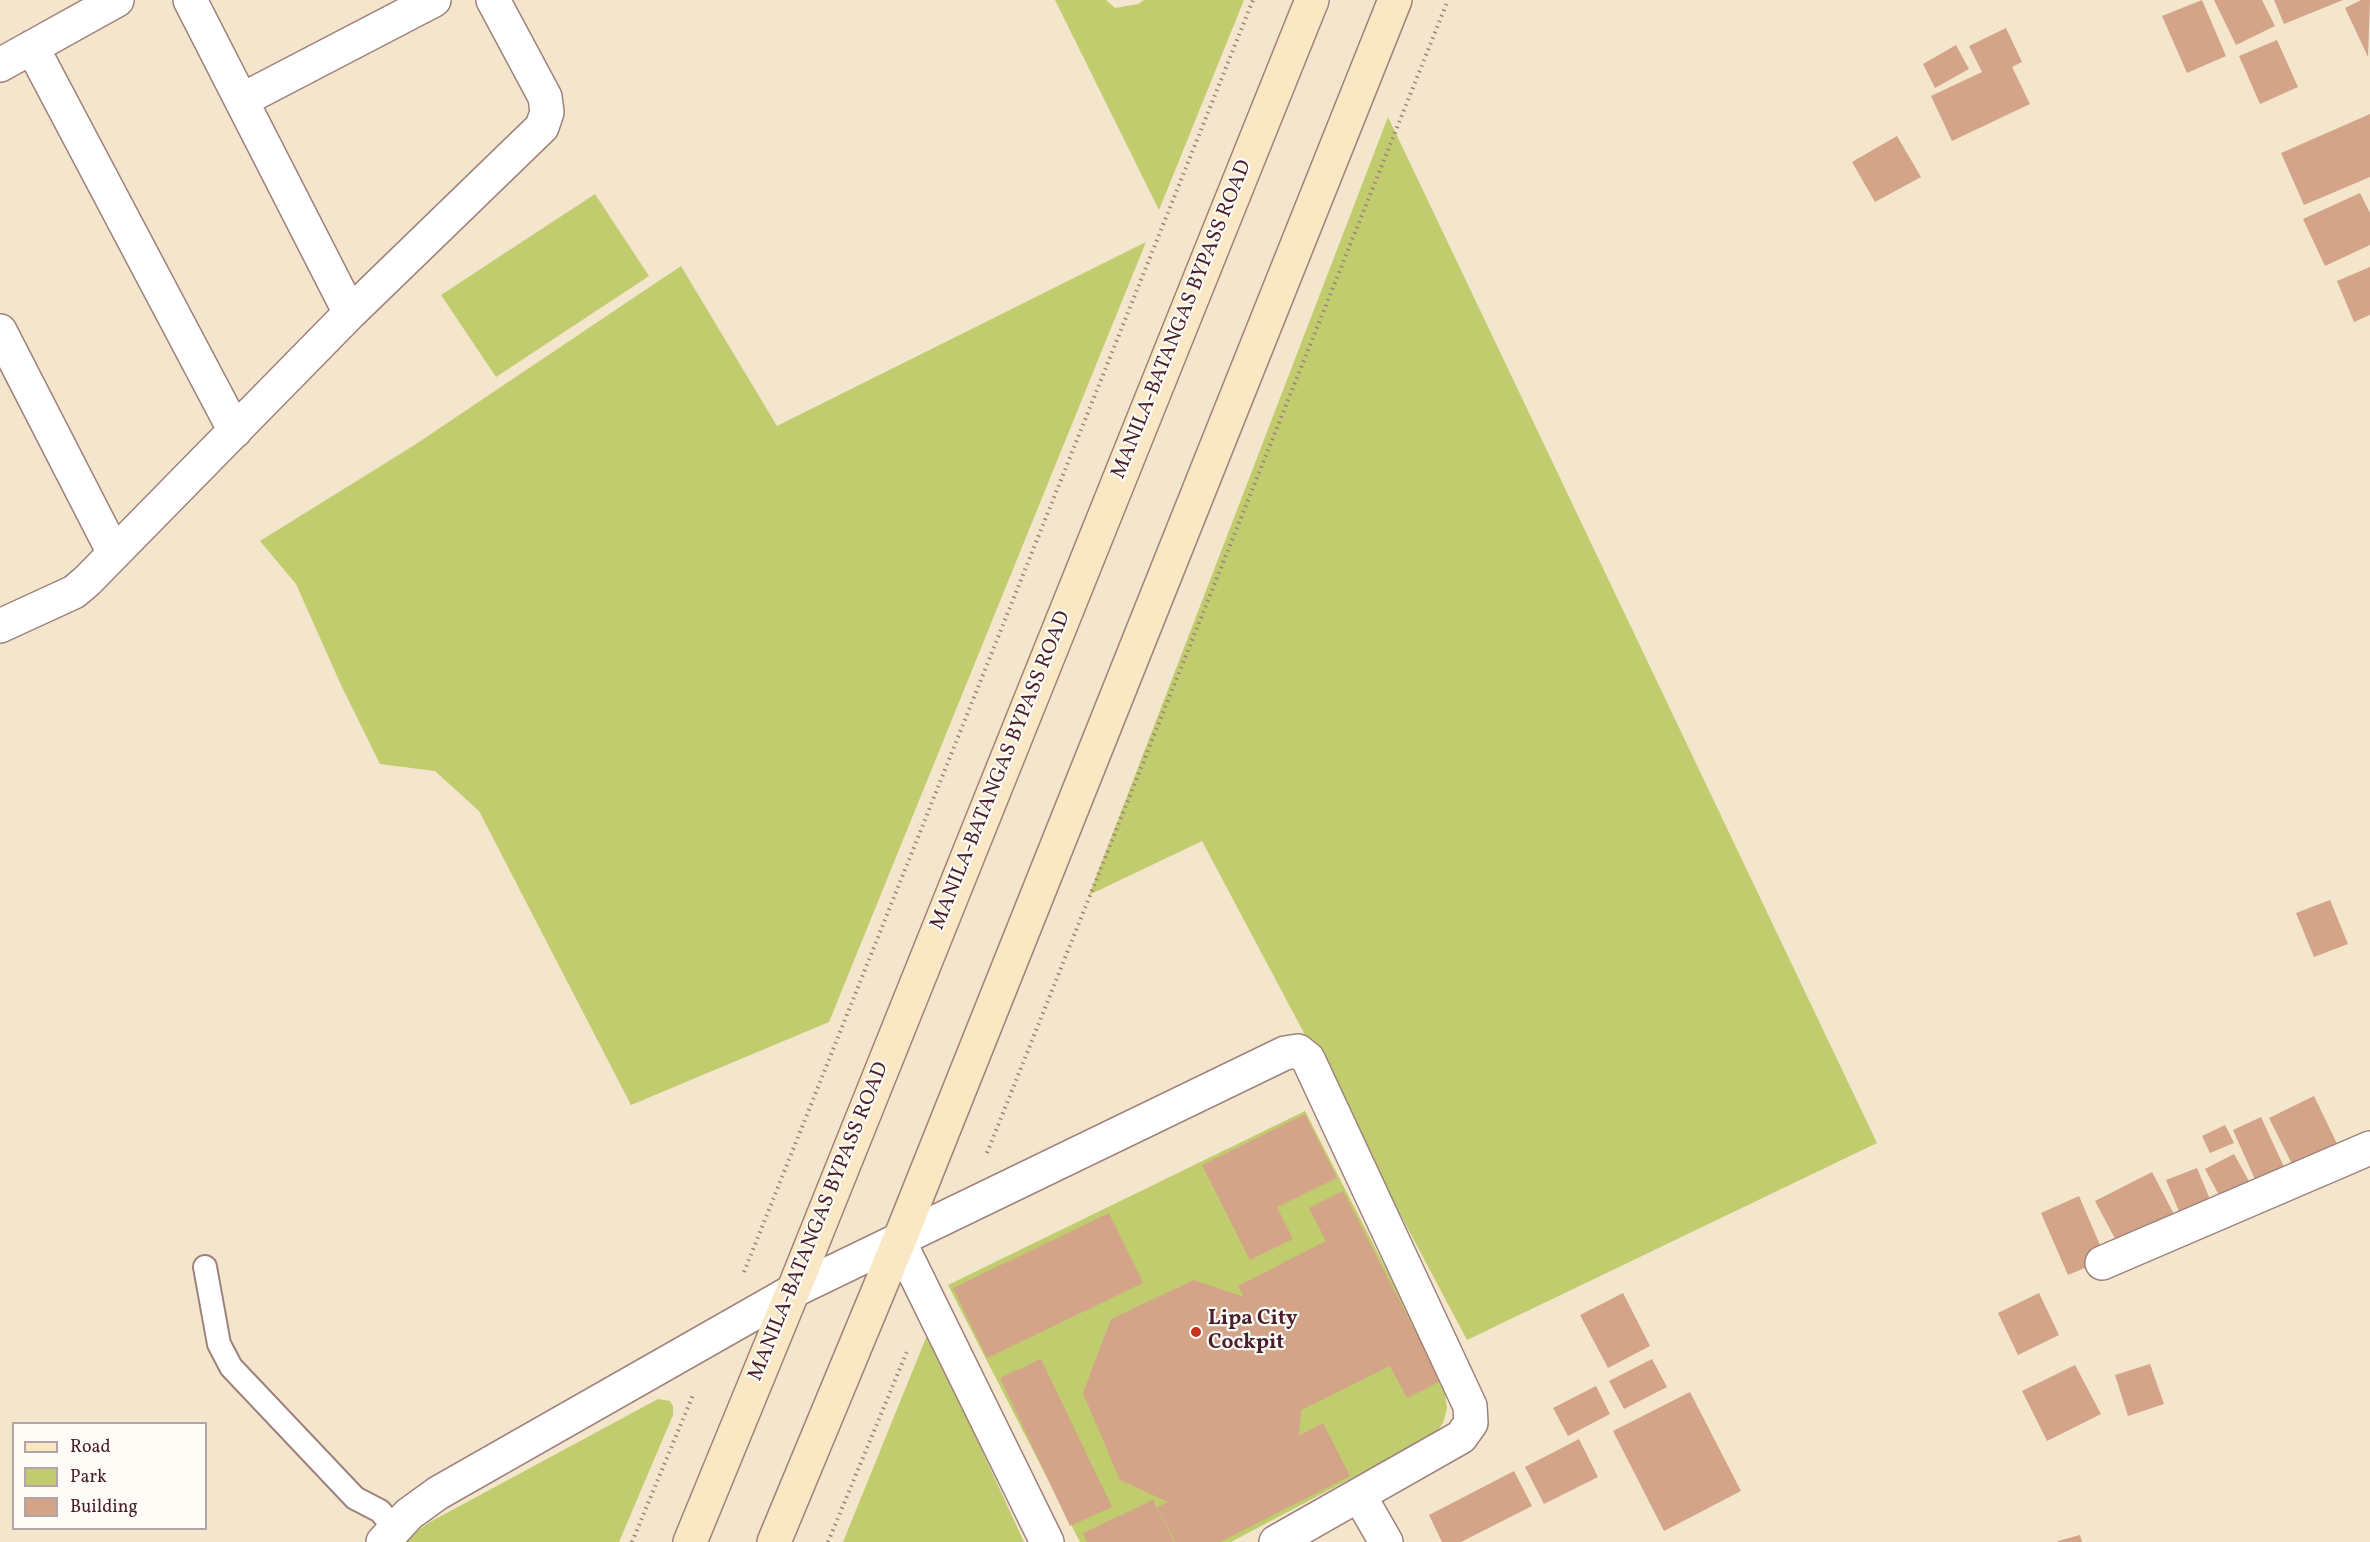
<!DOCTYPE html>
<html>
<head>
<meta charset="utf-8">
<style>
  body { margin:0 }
  #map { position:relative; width:2370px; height:1542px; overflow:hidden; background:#f4e6cd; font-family:Vollkorn,serif }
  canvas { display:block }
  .legend { position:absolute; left:12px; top:1422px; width:195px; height:108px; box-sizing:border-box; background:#fdfcf7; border:2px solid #b5a4a5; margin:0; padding:8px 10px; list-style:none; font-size:18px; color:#4a1f2b }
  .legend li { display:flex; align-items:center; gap:12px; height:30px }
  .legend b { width:30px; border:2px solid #b5a4a5 }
</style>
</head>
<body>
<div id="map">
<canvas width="2370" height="1542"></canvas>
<ul class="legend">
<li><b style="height:8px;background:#fae7c3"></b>Road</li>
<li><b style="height:16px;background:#c0cc6d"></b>Park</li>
<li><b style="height:16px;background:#d3a487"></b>Building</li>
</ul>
</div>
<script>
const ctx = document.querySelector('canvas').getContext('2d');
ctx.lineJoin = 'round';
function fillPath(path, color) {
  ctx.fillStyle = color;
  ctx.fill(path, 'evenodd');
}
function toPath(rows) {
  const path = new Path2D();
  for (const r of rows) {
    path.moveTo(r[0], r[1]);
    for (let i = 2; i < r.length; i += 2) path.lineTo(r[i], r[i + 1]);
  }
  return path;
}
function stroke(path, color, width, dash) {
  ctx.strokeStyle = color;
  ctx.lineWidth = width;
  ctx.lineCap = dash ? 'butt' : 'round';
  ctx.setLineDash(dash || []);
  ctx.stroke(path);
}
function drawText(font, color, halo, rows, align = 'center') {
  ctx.font = font + ' Vollkorn,serif';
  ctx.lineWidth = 4.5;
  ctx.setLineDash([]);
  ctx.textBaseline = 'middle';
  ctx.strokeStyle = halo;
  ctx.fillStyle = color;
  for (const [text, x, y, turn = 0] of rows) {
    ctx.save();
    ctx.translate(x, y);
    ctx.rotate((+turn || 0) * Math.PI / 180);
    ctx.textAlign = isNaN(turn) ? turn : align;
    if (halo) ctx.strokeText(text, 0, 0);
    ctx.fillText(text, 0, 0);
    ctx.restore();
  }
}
const green = toPath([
  [1055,0,1106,0,1115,8,1138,4,1144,0,1244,0,1159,210],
  [1388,117,1877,1143,1467,1340,1202,841,1089,895],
  [595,194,649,276,496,377,441,295],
  [1146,242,829,1022,631,1105,479,811,435,771,380,764,341,685,296,584,260,541,413,446,681,266,777,426],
  [1305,1111,1443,1380,1447,1408,1443,1423,1435,1434,1231,1542,1080,1542,948,1285],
  [928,1333,1024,1542,843,1542],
  [658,1399,670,1401,673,1406,673,1415,619,1542,402,1542,430,1522]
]);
const building = toPath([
  [2202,0,2226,56,2187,73,2162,16],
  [2214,0,2262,0,2275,26,2236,45],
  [2274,0,2343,0,2284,24],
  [2361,0,2370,0,2368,57,2345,8],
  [2006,28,2022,62,2012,67,2030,104,1952,141,1931,96,1982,72,1969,46],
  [2277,40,2298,87,2260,104,2239,56],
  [1956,45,1969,69,1935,88,1923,64],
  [2370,114,2370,177,2304,205,2281,153],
  [1897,136,1921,177,1875,202,1852,162],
  [2360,193,2370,213,2370,245,2325,266,2303,219],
  [2370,267,2370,315,2354,322,2337,281],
  [2330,900,2348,944,2314,957,2296,913],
  [2314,1096,2342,1154,2298,1176,2269,1118],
  [1305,1114,1337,1178,1277,1207,1293,1239,1250,1260,1202,1165],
  [2261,1117,2290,1180,2261,1193,2233,1130],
  [2225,1125,2234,1143,2210,1153,2202,1136],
  [2234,1154,2250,1183,2221,1199,2205,1169],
  [2197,1168,2214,1209,2183,1221,2166,1180],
  [2152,1172,2177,1220,2120,1248,2095,1201],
  [1343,1191,1441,1381,1407,1398,1390,1366,1301,1410,1299,1436,1323,1423,1350,1476,1220,1542,1175,1542,1157,1507,1168,1502,1120,1480,1083,1393,1111,1319,1194,1280,1244,1297,1238,1286,1326,1241,1309,1208],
  [2079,1196,2106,1259,2068,1275,2041,1213],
  [1109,1213,1143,1283,987,1358,953,1288],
  [1623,1293,1650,1346,1608,1368,1580,1315],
  [2039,1293,2059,1335,2018,1355,1998,1313],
  [1041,1359,1112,1507,1070,1526,1000,1378],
  [1652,1359,1667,1387,1624,1409,1609,1381],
  [2150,1364,2164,1404,2128,1416,2115,1375],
  [2075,1365,2101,1414,2047,1441,2022,1391],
  [1596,1386,1610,1414,1568,1436,1553,1408],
  [1690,1392,1741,1491,1664,1531,1613,1431],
  [1579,1439,1598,1477,1544,1504,1525,1467],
  [1514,1471,1532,1506,1461,1542,1442,1542,1429,1515],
  [1153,1500,1174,1542,1087,1542,1083,1533],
  [2080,1535,2082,1542,2058,1542,2058,1541]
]);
const path = toPath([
  [987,1153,1448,0],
  [744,1272,1253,0],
  [632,1542,693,1395],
  [828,1542,908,1349]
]);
const lane = toPath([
  [205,1267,219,1344,231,1367,355,1498,380,1511,395,1529]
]);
const street = toPath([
  [190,0,350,313],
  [32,47,235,431],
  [0,65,117,0],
  [242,100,434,0],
  [0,331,114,553],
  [0,626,74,592,87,581,350,313,542,127,547,112,545,97,493,0],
  [899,1241,1047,1542],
  [2102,1263,2370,1148],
  [1359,1495,1386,1542],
  [383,1542,409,1514,438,1493,793,1291,1285,1053,1298,1051,1308,1059,1470,1406,1471,1423,1461,1437,1276,1542]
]);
const secondary = toPath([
  [690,1542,793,1291,1312,0],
  [774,1542,899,1241,1395,0]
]);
const markers = [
  [1196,1332,6,"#c8321e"]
];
const streetNames = [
  ["MANILA-BATANGAS BYPASS ROAD",1183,320,-68],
  ["MANILA-BATANGAS BYPASS ROAD",1002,771,-68],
  ["MANILA-BATANGAS BYPASS ROAD",820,1222,-68]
];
const poiNames = [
  ["Lipa City",1208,1320],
  ["Cockpit",1208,1344]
];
fillPath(green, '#c0cc6d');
fillPath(building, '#d3a487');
stroke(lane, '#9f827c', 26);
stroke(street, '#9f827c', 36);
stroke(secondary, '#9f827c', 36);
stroke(path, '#9f827c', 4, [1.5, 4.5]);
stroke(lane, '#fff', 22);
stroke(street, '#fff', 33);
stroke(secondary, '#fae7c3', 33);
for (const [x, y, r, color] of markers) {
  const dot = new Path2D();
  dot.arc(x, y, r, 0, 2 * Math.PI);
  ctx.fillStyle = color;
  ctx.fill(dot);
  stroke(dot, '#fdfcf7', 2);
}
drawText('21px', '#4a1f2b', '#fdfcf7', streetNames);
drawText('bold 21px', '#4a1f2b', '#fdfcf7', poiNames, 'left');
</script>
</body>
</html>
